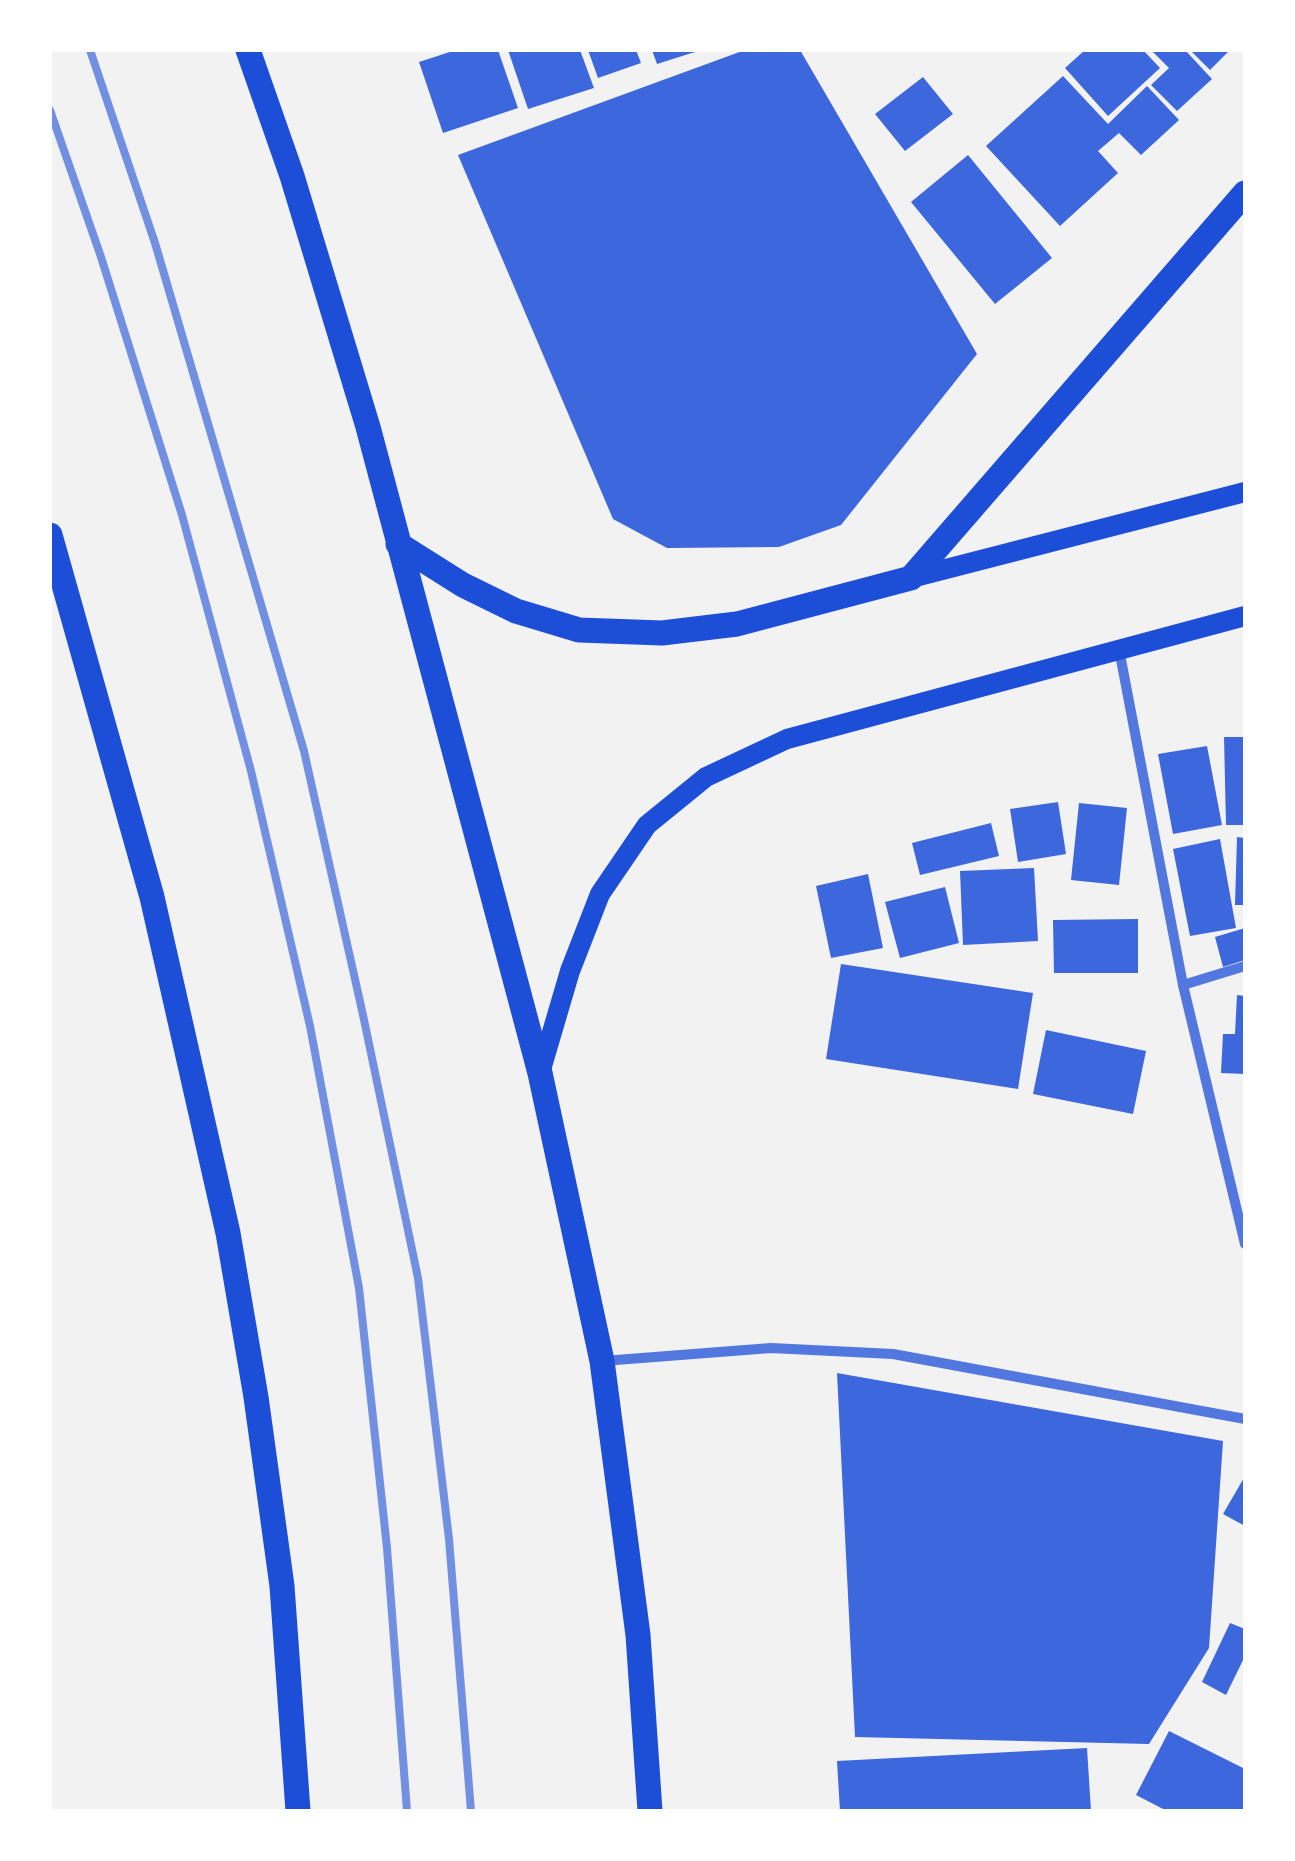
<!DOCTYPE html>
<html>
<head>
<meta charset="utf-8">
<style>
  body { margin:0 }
  #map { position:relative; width:1295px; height:1861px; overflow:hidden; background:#f2f2f2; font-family:"PT Sans Narrow",sans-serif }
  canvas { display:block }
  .frame { position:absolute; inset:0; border:52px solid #fff; pointer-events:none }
</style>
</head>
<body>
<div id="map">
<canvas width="1295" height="1861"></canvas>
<div class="frame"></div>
</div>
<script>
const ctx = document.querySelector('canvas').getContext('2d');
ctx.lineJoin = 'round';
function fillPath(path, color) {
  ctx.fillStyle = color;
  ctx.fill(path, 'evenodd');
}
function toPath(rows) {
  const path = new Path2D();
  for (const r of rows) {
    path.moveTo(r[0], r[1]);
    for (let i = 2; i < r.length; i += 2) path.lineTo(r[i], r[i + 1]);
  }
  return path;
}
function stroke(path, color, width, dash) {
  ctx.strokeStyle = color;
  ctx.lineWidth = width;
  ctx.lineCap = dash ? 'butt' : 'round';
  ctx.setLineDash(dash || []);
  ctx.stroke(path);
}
const building = toPath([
  [456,50,498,50,518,108,443,133,419,62],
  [508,50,580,50,594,88,528,109],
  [588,50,636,50,641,63,598,78],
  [652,50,698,50,698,51,657,64],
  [745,50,800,50,977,354,841,525,779,547,667,548,613,519,458,155],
  [1085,50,1143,50,1160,68,1108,116,1065,68],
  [1151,50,1185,50,1212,79,1177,111,1151,85,1169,68],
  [1190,50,1230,50,1210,70],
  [1063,76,1108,124,1147,86,1179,120,1141,155,1119,133,1098,151,1118,173,1060,226,986,146],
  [923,77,953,114,905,151,875,114],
  [968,155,1052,258,995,304,911,202],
  [1224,737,1245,737,1245,825,1226,825],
  [1207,746,1222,825,1173,834,1158,754],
  [1058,802,1066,854,1018,862,1010,809],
  [1079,803,1127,808,1119,885,1071,880],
  [991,823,999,856,920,875,912,843],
  [1237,837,1245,838,1245,905,1235,905],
  [1220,839,1236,928,1190,936,1173,849],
  [1034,868,1038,941,963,945,960,871],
  [868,874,883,948,831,958,816,886],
  [945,887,959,943,900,958,885,902],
  [1138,919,1138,973,1054,973,1053,920],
  [1245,928,1245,960,1223,967,1215,937],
  [841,964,1033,993,1018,1089,826,1059],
  [1237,995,1245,996,1245,1074,1221,1073,1223,1034,1235,1034],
  [1046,1030,1146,1051,1133,1114,1033,1094],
  [837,1373,1223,1441,1209,1648,1149,1744,855,1737],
  [1245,1476,1245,1526,1223,1514],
  [1230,1623,1245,1629,1245,1656,1226,1695,1202,1682],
  [1169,1731,1245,1769,1245,1811,1167,1811,1136,1795],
  [1087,1748,1091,1811,840,1811,837,1761]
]);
const minor = toPath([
  [1119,649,1183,985,1245,1244],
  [1183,985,1245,966],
  [603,1361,771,1348,893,1354,1245,1419]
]);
const secondary = toPath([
  [911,578,1245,492],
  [540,1073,570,971,600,894,647,825,706,777,787,739,1245,616]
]);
const primary = toPath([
  [248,50,292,176,368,427,540,1073,602,1361,638,1635,650,1811],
  [50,535,152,897,228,1233,256,1397,282,1586,298,1811],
  [398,544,463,585,516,611,579,630,662,633,737,624,911,578,1245,193]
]);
const rail = toPath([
  [90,50,155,243,304,751,363,1015,418,1278,449,1539,471,1811],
  [50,110,101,257,182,515,251,771,310,1026,359,1288,387,1548,407,1811]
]);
fillPath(building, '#3d67dc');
stroke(minor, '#5277de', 10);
stroke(secondary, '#1d4ed8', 20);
stroke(primary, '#1d4ed8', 25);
stroke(rail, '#7290e2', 8);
</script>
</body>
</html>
